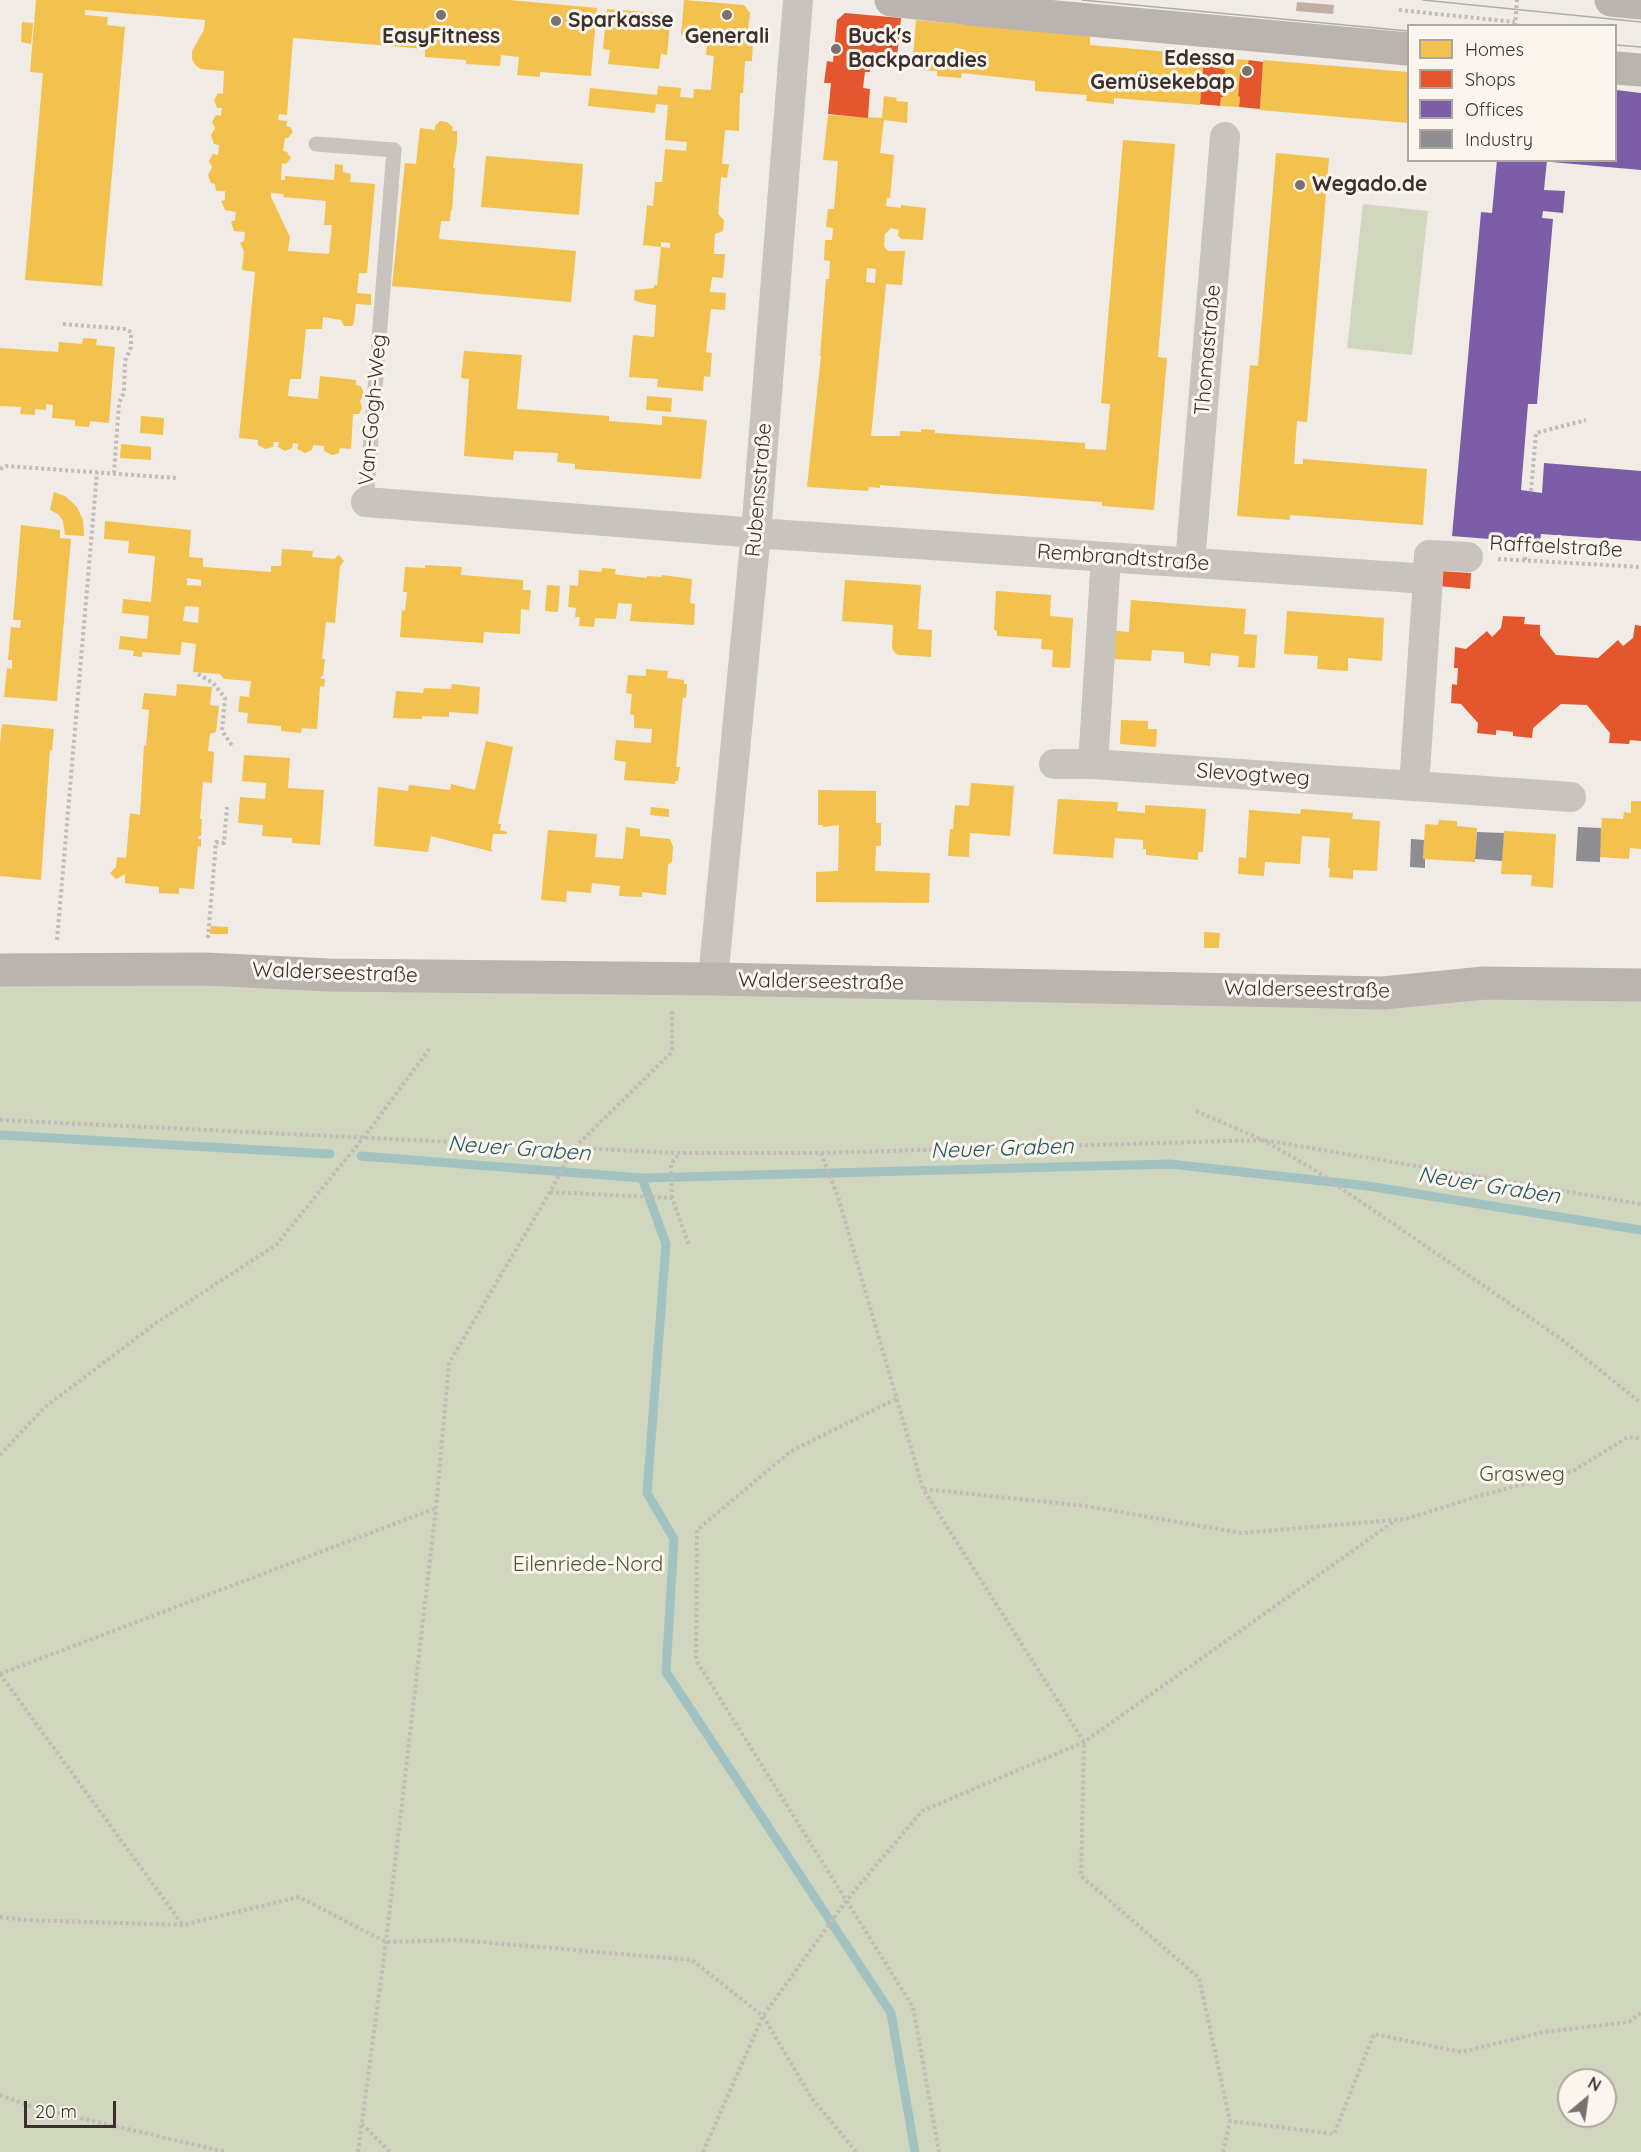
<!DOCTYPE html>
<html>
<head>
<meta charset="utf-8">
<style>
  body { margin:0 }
  #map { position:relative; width:1641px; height:2152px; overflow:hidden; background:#f0ebe5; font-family:Quicksand,sans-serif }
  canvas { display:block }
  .legend { position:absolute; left:1407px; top:24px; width:210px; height:138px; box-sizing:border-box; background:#fbf5ee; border:2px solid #aea6a0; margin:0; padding:8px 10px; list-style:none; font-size:18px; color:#3b302b }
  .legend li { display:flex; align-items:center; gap:12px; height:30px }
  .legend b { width:30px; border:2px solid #aea6a0 }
  .north { position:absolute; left:1557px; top:2068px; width:60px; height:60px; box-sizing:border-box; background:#fbf5ee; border:2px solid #aea6a0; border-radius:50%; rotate:29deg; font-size:16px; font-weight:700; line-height:24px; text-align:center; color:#3b302b }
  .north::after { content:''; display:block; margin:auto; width:21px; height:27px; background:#7a716c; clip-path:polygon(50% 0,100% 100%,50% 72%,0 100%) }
  .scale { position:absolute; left:24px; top:2101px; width:92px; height:27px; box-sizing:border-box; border:3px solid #3b302b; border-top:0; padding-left:8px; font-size:18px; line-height:21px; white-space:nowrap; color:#3b302b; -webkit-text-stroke:4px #fbf5ee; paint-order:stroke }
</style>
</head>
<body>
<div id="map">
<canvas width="1641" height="2152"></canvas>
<ul class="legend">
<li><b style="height:16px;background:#f2c14e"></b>Homes</li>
<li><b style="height:16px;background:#e4572e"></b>Shops</li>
<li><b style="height:16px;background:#7b5ea7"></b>Offices</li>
<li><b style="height:16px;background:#8d8d92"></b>Industry</li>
</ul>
<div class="north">N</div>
<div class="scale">20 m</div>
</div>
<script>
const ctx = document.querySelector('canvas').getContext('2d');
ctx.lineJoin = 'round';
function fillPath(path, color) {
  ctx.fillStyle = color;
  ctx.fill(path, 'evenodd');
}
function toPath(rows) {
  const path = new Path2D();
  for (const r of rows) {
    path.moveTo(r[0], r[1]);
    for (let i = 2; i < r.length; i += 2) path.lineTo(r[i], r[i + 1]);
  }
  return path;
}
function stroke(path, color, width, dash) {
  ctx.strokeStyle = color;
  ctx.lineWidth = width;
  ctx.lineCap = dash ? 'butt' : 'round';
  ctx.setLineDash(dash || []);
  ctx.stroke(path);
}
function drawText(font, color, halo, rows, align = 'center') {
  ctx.font = font + ' Quicksand,sans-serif';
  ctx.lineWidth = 6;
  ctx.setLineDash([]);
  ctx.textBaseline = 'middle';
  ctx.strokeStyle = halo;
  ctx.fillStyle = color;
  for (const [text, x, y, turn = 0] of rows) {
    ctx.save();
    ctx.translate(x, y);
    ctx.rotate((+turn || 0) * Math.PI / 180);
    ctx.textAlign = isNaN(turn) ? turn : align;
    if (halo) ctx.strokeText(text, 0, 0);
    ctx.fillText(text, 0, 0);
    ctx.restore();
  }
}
const green = toPath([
  [1363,204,1428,211,1412,355,1347,348],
  [0,970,1641,985,1641,2152,0,2152],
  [1569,2080,1605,2080,1605,2116,1569,2116]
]);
const homes = toPath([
  [36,0,509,0,597,8,591,76,540,72,540,77,517,75,519,57,501,55,500,66,466,64,466,60,425,57,425,49,293,38,287,115,279,114,278,120,287,121,286,126,290,127,293,132,288,138,285,138,283,151,287,152,291,158,286,164,282,163,281,180,285,180,285,176,334,180,335,164,343,165,343,172,351,174,350,182,375,184,367,273,359,273,357,293,371,294,371,305,356,304,354,323,352,326,344,326,341,320,323,317,322,329,306,329,301,379,290,379,288,396,318,399,320,376,356,380,356,385,361,386,364,394,360,401,362,408,359,414,353,414,351,449,340,448,339,453,332,455,324,451,324,446,313,445,312,450,305,453,297,449,298,444,293,443,292,448,285,451,278,447,279,442,274,442,273,447,265,449,258,445,258,440,239,438,255,272,242,270,244,251,240,243,244,241,245,232,234,231,231,222,235,220,236,212,225,210,221,201,225,200,225,191,216,191,215,184,211,183,208,175,212,167,209,161,213,154,218,155,219,145,214,144,211,135,215,128,212,122,216,115,221,116,222,108,217,108,214,100,218,93,223,94,224,71,201,69,196,66,192,59,192,51,204,30,205,20,85,10,85,15,108,17,107,25,125,27,102,286,25,280,43,73,30,72],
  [271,193,284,194,283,197,326,201,324,225,332,225,329,254,288,251,290,237,271,197],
  [684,0,744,5,750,13,747,40,753,41,752,61,745,61,743,93,740,93,739,131,725,130,722,164,729,164,727,178,721,177,718,214,724,220,723,231,715,234,714,251,714,254,725,254,723,278,712,277,710,292,726,293,725,310,711,309,706,352,712,353,710,377,704,376,703,391,657,387,658,379,629,377,633,335,654,337,656,305,642,303,634,300,635,290,654,288,654,285,657,286,661,247,670,248,670,243,661,242,661,247,643,245,647,205,653,206,655,182,662,182,665,149,686,151,687,142,665,140,668,105,656,104,655,113,588,106,590,88,657,95,658,86,681,88,680,97,693,98,694,89,711,90,714,56,706,55,707,45,694,44,694,35,681,35],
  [607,9,671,14,667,55,661,54,659,69,608,64,610,50,603,49],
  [916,20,1090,36,1090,45,1204,55,1200,105,1114,98,1114,104,1086,101,1087,95,1035,91,1035,81,962,73,961,78,937,76,937,71,912,69],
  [22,22,33,23,31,44,21,42],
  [1217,58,1249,60,1246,69,1240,71,1238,96,1240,97,1239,107,1220,106,1221,97,1223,97,1225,70,1219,68],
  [1263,60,1408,72,1408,123,1260,110],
  [884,96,897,98,896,101,908,102,907,123,884,120,880,153,894,155,890,198,887,198,886,206,901,208,901,205,926,208,923,240,902,239,898,236,899,230,891,228,885,234,884,246,888,251,905,251,902,285,886,284,871,436,900,436,900,431,921,432,921,429,935,430,935,433,1085,443,1085,449,1106,450,1110,404,1101,403,1123,140,1175,144,1158,357,1167,358,1154,510,1102,506,1102,502,880,485,880,488,869,487,868,491,807,487,821,356,820,356,826,279,829,279,830,261,824,260,825,240,832,240,833,228,826,227,828,209,834,209,838,161,823,160,828,115,882,118],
  [867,268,876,269,875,283,866,282],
  [440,121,447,122,453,127,452,131,457,131,457,143,453,168,455,168,452,210,451,210,450,221,441,221,439,239,576,251,571,302,392,286,405,163,416,164,420,128,435,130,435,126],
  [1276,153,1329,158,1307,422,1297,421,1294,464,1303,464,1303,459,1427,469,1423,525,1290,515,1290,520,1237,516,1250,365,1258,366],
  [486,156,583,164,579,215,481,207],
  [83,338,97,339,96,345,115,347,109,423,90,421,89,427,75,426,75,420,52,418,53,405,46,404,46,410,35,409,35,415,20,414,21,407,0,406,0,348,58,352,59,342,82,344],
  [464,351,522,355,517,409,609,416,609,421,662,425,662,416,707,420,701,479,575,469,575,464,557,462,558,453,514,451,513,460,464,456,469,379,461,378],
  [647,396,672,398,671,412,646,410],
  [141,416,164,418,163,435,140,433],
  [121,444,151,447,151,460,120,458],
  [54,492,65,496,77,507,83,520,84,536,65,535,63,521,58,514,50,510],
  [105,521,191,530,189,557,203,558,203,567,271,572,271,566,281,566,282,549,313,551,312,557,334,559,339,555,344,561,340,566,335,623,326,622,322,659,325,659,323,676,321,676,321,679,325,679,324,687,320,686,317,729,302,728,301,733,281,731,281,726,247,723,248,713,238,712,240,696,249,697,251,681,224,679,220,674,193,672,196,644,182,642,180,655,142,652,142,657,133,656,134,651,119,649,120,636,147,639,149,616,122,613,123,599,151,602,155,556,128,553,129,541,104,539],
  [187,578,201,580,201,586,187,585],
  [185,606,199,607,198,623,183,621],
  [21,525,60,530,60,538,71,539,57,701,4,697,7,668,12,669,12,660,8,660,11,627,20,628,21,620,13,620],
  [425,565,462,567,461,575,523,580,523,590,531,590,529,610,521,609,520,634,484,632,483,643,400,637,402,610,405,611,407,592,403,592,405,567,425,568],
  [602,568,616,569,615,574,619,575,647,578,647,576,662,577,662,575,692,579,690,603,695,604,694,625,630,621,632,604,618,603,616,619,595,618,594,627,579,626,580,617,575,617,576,608,568,607,570,585,578,586,579,570,601,572],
  [845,580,921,585,918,629,932,630,931,657,899,655,895,653,892,648,893,625,842,621],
  [547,585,560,586,558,612,545,611],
  [996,591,1051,595,1050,616,1073,618,1070,668,1052,667,1053,650,1041,649,1042,639,997,636,997,631,994,630],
  [1131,600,1246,609,1244,634,1257,635,1255,668,1238,667,1239,656,1211,653,1210,666,1184,663,1184,652,1152,650,1151,661,1114,659,1116,631,1129,632],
  [1287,611,1384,618,1382,661,1348,658,1348,671,1317,669,1318,656,1284,654],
  [646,669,668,671,667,678,684,680,684,684,687,684,686,698,683,697,676,767,680,767,678,781,675,781,675,784,624,780,626,762,614,760,616,740,651,743,652,729,634,728,634,715,630,714,632,694,626,693,628,675,646,676],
  [177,684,212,687,210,705,219,706,216,732,210,734,208,751,214,752,212,783,203,782,200,819,202,819,201,836,198,836,198,839,201,839,201,847,198,846,194,889,179,888,179,894,159,893,159,887,125,883,125,874,116,879,110,873,116,867,117,857,126,858,130,813,140,815,144,745,146,746,149,710,142,709,144,693,176,696],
  [452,684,480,687,478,714,449,712,449,717,422,716,422,719,393,718,396,691,423,693,424,688,451,689],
  [1121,720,1148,721,1148,729,1157,729,1156,747,1120,744],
  [2,724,54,729,52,751,50,750,41,880,0,876,0,743],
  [486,741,513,747,498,824,501,824,500,830,507,832,507,834,493,834,491,849,493,852,431,836,428,852,374,846,378,787,408,791,409,785,450,790,451,784,475,790],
  [244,755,290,758,288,788,324,790,320,845,292,843,292,838,262,836,263,825,238,823,240,797,265,799,266,786,266,783,242,781],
  [971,783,1014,786,1010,836,970,833,969,857,948,856,950,829,953,829,955,805,969,806],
  [818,790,876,791,876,823,881,823,881,846,876,846,875,871,930,873,929,903,816,902,816,872,838,871,839,825,823,827,823,825,818,825],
  [1058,799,1118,802,1117,811,1145,813,1145,805,1206,809,1203,852,1198,852,1198,860,1146,855,1146,849,1143,849,1143,840,1115,838,1113,858,1053,854],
  [1631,801,1641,801,1641,849,1630,848,1629,859,1599,857,1602,818,1623,819,1624,812,1631,813],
  [651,807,669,809,669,817,650,815],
  [1301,809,1353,813,1352,819,1380,821,1377,871,1353,870,1353,879,1329,877,1330,868,1328,868,1330,838,1302,836,1300,864,1265,862,1264,876,1238,874,1239,857,1246,858,1249,810,1300,814],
  [1439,820,1457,821,1457,826,1477,828,1475,862,1423,859,1425,824,1438,825],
  [626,827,640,829,640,836,670,839,673,847,672,862,668,865,666,895,642,892,642,897,619,896,620,886,592,883,591,893,567,891,566,902,541,900,548,830,597,834,595,857,623,859],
  [1504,831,1556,834,1553,888,1531,886,1532,875,1501,874],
  [211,926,228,927,228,934,210,934],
  [1204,932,1220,933,1219,948,1204,948]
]);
const shops = toPath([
  [845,13,901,18,897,57,883,56,882,63,871,62,870,72,865,72,863,88,870,89,868,118,828,114,831,83,824,83,827,61,833,62,837,20],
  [1204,56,1217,58,1219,68,1225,70,1223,97,1221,97,1220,106,1200,104],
  [1249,60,1263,62,1260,109,1239,107,1240,97,1238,96,1240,71,1246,69],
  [1439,571,1471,573,1470,589,1438,586],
  [1503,616,1525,617,1524,624,1540,625,1540,635,1556,655,1598,658,1618,640,1623,646,1633,638,1635,625,1641,626,1641,741,1630,740,1629,744,1609,743,1610,733,1587,705,1561,704,1533,728,1532,738,1513,736,1513,732,1496,730,1496,735,1477,733,1478,723,1461,704,1451,703,1452,684,1457,685,1458,668,1454,668,1455,647,1466,649,1487,631,1492,637,1501,628]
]);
const offices = toPath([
  [1616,90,1641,93,1641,170,1551,162,1551,160,1616,160],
  [1497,160,1547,160,1544,190,1565,191,1563,213,1543,211,1542,218,1553,219,1537,404,1528,404,1521,490,1542,493,1544,463,1641,471,1641,541,1541,534,1539,547,1514,545,1514,541,1452,536,1481,212,1492,213]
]);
const industry = toPath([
  [1578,827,1601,828,1600,862,1576,861],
  [1477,832,1504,833,1502,861,1475,859],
  [1411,839,1424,840,1423,859,1425,859,1425,868,1410,867]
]);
const stream = toPath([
  [0,1135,330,1154],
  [361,1156,642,1178,1170,1164,1368,1186,1641,1230],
  [642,1178,666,1244,647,1493,674,1539,666,1672,891,2013,915,2152]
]);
const building = toPath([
  [1297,2,1334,5,1333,14,1296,11]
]);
const path = toPath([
  [1399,10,1515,22],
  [1515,26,1517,0],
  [63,324,126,329,131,332,131,347,125,361,124,392,119,403,114,473],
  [0,469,6,466,176,478],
  [1531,491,1536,433,1586,420],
  [1498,559,1641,567],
  [1525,560,1526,546],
  [198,674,213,683,225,698,222,731,233,747],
  [208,938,216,842,224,843,227,807],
  [57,940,97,472],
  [1196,1111,1263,1140,1313,1169,1560,1338,1641,1403],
  [0,1120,680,1153,821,1153,1263,1140,1641,1204],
  [821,1153,838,1197,923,1489,1084,1742,1081,1876,1199,1978,1230,2121],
  [550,1192,672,1198,689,1245],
  [672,1198,671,1164,679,1154],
  [896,1399,791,1451,697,1530,696,1660,913,2007,939,2152],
  [0,1455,45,1407,159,1321,276,1245,364,1137,430,1048],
  [924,1489,1086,1506,1241,1533,1406,1519,1479,1496,1573,1471,1628,1437,1641,1439],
  [0,1674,436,1508],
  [0,1674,182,1924],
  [0,1917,25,1920,183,1925,299,1897,386,1942,457,1940,692,1960,763,2016,811,2097,856,2152],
  [0,2095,33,2107,226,2152],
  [362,2124,390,2152],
  [358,2152,386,1942,436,1508,449,1363,550,1192,573,1149,672,1052,672,1010],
  [703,2152,763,2016,846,1901,922,1811,1084,1742,1396,1520],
  [1223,2152,1230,2121,1334,2134,1374,2034,1461,2052,1544,2032,1629,2022,1641,2013]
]);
const lane = toPath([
  [316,144,394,150,366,502]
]);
const street = toPath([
  [366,502,756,533,1428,579,1429,555,1468,557],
  [1106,557,1093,764,1414,786,1428,579],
  [1190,563,1225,137],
  [1054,764,1093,764],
  [1414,786,1571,797],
  [713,979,756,533,798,0]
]);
const secondary = toPath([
  [891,0,991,11,1408,49],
  [1611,0,1641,3],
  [1616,68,1641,70],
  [0,970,205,969,329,975,713,979,1383,993,1484,983,1641,985]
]);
const tram = toPath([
  [1082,0,1408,31],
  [1423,0,1641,22],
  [1616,45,1641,47]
]);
const markers = [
  [441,15,6,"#7a716c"],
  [727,15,6,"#7a716c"],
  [556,21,6,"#7a716c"],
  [836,49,6,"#7a716c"],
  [1247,71,6,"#7a716c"],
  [1300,185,6,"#7a716c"]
];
const poiNames = [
  ["Sparkasse",568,21],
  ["EasyFitness",441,37,"center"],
  ["Generali",727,37,"center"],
  ["Buck's",848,37],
  ["Backparadies",848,61],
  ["Edessa",1235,59,"right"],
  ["Gemüsekebap",1235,83,"right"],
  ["Wegado.de",1312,185]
];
const streetNames = [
  ["Thomastraße",1208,350,-85],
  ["Van-Gogh-Weg",373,410,-85],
  ["Rubensstraße",759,490,-85],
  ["Raffaelstraße",1556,547,3],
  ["Rembrandtstraße",1123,558,4],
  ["Slevogtweg",1253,775,4],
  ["Walderseestraße",335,973,2],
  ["Walderseestraße",821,982,1],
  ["Walderseestraße",1307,990,1]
];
const parkNames = [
  ["Grasweg",1522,1475],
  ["Eilenriede-Nord",588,1565]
];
const waterNames = [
  ["Neuer Graben",519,1149,4],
  ["Neuer Graben",1002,1149,-2],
  ["Neuer Graben",1489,1186,9]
];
fillPath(green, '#d1d6bf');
fillPath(homes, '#f2c14e');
fillPath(shops, '#e4572e');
fillPath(offices, '#7b5ea7');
fillPath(industry, '#8d8d92');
stroke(stream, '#a1c2c1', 9);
fillPath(building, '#c3afa7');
stroke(path, '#c2bbb6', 4, [3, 3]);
stroke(lane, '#c9c3be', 15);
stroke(street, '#c9c3be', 30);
stroke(secondary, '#bab3ae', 33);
stroke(tram, '#b1aca8', 1.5);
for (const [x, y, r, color] of markers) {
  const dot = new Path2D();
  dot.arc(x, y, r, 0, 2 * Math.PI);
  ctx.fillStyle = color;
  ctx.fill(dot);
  stroke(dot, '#fbf5ee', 2);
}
drawText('bold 21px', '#3b302b', '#fbf5ee', poiNames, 'left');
drawText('21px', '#3b302b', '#fbf5ee', streetNames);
drawText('21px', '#4a5a2e', '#fbf5ee', parkNames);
drawText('italic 22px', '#1f5a5e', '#fbf5ee', waterNames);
</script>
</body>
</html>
